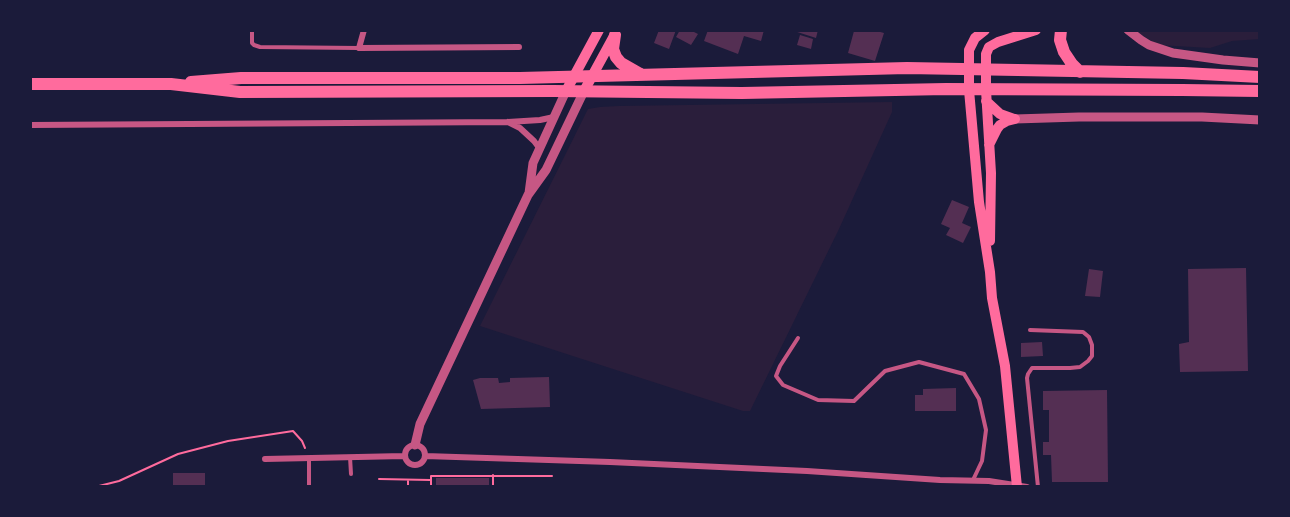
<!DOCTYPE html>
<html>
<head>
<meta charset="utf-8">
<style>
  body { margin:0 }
  #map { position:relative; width:1290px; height:517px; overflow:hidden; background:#1b1b3a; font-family:Barlow,sans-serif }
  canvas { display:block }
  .frame { position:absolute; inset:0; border:32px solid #1b1b3a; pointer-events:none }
</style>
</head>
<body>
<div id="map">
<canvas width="1290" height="517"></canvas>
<div class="frame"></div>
</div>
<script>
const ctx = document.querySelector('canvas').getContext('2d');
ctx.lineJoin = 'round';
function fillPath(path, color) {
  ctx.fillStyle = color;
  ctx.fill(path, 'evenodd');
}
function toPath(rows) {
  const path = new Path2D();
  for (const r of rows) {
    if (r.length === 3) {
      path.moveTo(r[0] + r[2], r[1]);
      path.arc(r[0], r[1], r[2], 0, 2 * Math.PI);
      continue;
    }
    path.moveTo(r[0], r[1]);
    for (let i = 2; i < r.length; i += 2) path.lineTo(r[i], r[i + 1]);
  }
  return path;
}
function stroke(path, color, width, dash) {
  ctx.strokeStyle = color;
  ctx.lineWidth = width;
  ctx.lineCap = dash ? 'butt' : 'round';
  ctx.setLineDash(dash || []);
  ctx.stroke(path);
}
const green = toPath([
  [1134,30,1260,30,1260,39,1232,41,1210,48,1158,45],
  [892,102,892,112,839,229,750,411,743,411,480,326,588,109,600,107,619,106]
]);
const building = toPath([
  [659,30,676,30,669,49,654,43],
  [680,30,690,30,698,34,691,45,676,37],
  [708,30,764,30,761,41,744,36,738,54,704,41],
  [791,30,818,30,816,38],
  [860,30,873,30,884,33,875,61,848,53,854,31,859,32],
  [800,35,813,39,811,49,797,45],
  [952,200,969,207,962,223,971,227,963,243,946,235,950,228,941,224],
  [1246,268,1248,371,1180,372,1179,344,1189,342,1188,269],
  [1089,269,1103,271,1100,297,1085,296],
  [1042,342,1043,356,1021,357,1021,343],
  [549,377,550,407,481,409,473,380,480,378,498,378,499,383,510,382,510,378],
  [956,388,956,411,915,411,915,395,923,395,923,389],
  [1107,390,1108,482,1052,482,1051,455,1043,455,1043,442,1049,442,1049,410,1043,410,1043,391],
  [173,473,205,473,205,487,173,487],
  [436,478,489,478,489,487,436,487]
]);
const path = toPath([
  [493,475,493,487],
  [379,479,430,480],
  [408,486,408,480],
  [95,487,119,481,178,454,228,441,293,431,302,441,305,448],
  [431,487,431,476,552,476]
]);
const service = toPath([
  [252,30,252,43,254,45,260,47,359,48],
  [1030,330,1083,332,1089,337,1092,345,1092,356,1088,361,1080,367,1070,368,1032,368,1028,374,1027,378,1038,487],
  [798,338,780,366,776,376,783,385,818,400,854,401,885,371,919,362,964,374,979,399,986,430,982,461,973,480],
  [350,457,351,474],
  [309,459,309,487]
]);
const minor = toPath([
  [364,30,359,48,519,47],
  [508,122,520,128,534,141,540,149],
  [30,125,508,122,540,120,554,117],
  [415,455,10],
  [425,456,610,462,807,471,940,480,989,481,1027,487],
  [265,459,404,456]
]);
const tertiary = toPath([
  [1128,30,1141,40,1149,45,1173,53,1223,60,1260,63],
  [1015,119,1079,117,1202,117,1260,120],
  [529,193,533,163,566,91],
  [415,445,420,424,528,195,546,170,584,91]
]);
const secondary = toPath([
  [985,30,975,38,969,50,969,90,979,202,990,272,992,298,1005,366,1017,487],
  [566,91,599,30],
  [584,91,614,36],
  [986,101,1000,114,1014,119],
  [989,145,997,129,1000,125,1007,121,1015,119],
  [990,241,991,173,986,90,986,54,989,47,998,42,1036,30]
]);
const primary = toPath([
  [1061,30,1060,40,1064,52,1072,64,1080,72],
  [615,35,613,49,616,57,621,63,642,75],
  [191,82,241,78,520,78,907,68,1183,73,1260,77],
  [30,84,171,84,240,92,553,91,742,93,946,89,1182,90,1260,91]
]);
fillPath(green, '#2a1e3b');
fillPath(building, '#542f53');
stroke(path, '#ff6b9d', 2);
stroke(service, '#c65784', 4);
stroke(minor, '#c65784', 6);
stroke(tertiary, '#c65784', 9);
stroke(secondary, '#ff6b9d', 10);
stroke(primary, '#ff6b9d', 12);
</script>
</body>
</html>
